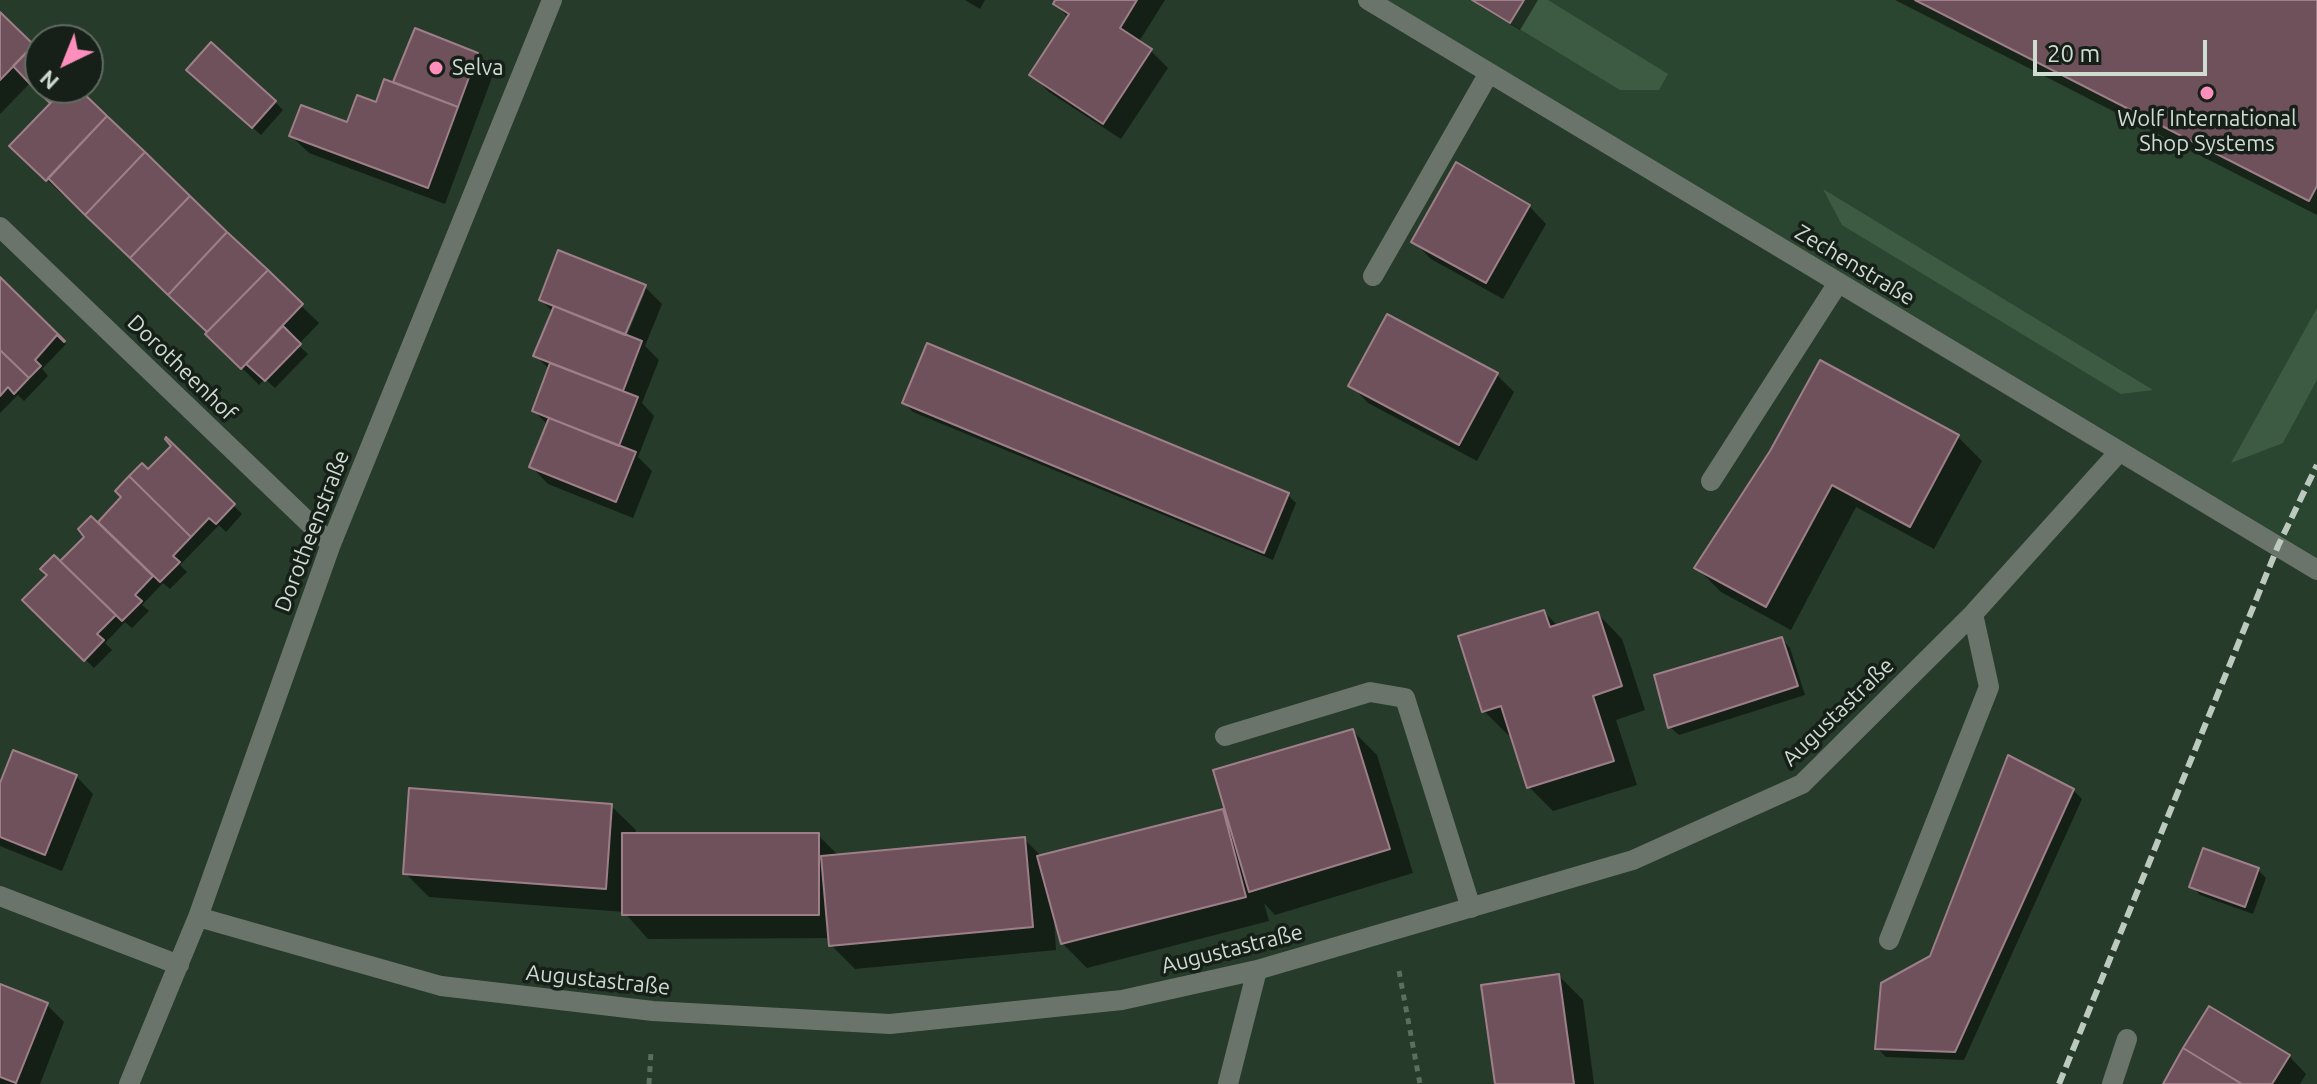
<!DOCTYPE html>
<html>
<head>
<meta charset="utf-8">
<style>
  body { margin:0 }
  #map { position:relative; width:2317px; height:1084px; overflow:hidden; background:#263b2a; font-family:Ubuntu,sans-serif }
  canvas { display:block }
  .north { position:absolute; left:24px; top:24px; width:80px; height:80px; box-sizing:border-box; background:#162018; border:2px solid #606b62; border-radius:50%; rotate:223deg; font-size:22px; font-weight:700; line-height:32px; text-align:center; color:#cfdcd1 }
  .north::after { content:''; display:block; margin:auto; width:28px; height:36px; background:#fe8ebb; clip-path:polygon(50% 0,100% 100%,50% 72%,0 100%) }
  .scale { position:absolute; left:2033px; top:40px; width:174px; height:36px; box-sizing:border-box; border:4px solid #cfdcd1; border-top:0; padding-left:10px; font-size:24px; line-height:28px; white-space:nowrap; color:#cfdcd1; -webkit-text-stroke:6px #162018; paint-order:stroke }
</style>
</head>
<body>
<div id="map">
<canvas width="2317" height="1084"></canvas>
<div class="north">N</div>
<div class="scale">20 m</div>
</div>
<script>
const ctx = document.querySelector('canvas').getContext('2d');
ctx.lineJoin = 'round';
function fillPath(path, color) {
  ctx.fillStyle = color;
  ctx.fill(path, 'evenodd');
}
function toPath(rows) {
  const path = new Path2D();
  for (const r of rows) {
    path.moveTo(r[0], r[1]);
    for (let i = 2; i < r.length; i += 2) path.lineTo(r[i], r[i + 1]);
  }
  return path;
}
function stroke(path, color, width, dash) {
  ctx.strokeStyle = color;
  ctx.lineWidth = width;
  ctx.lineCap = dash ? 'butt' : 'round';
  ctx.setLineDash(dash || []);
  ctx.stroke(path);
}
function drawText(font, color, halo, rows, align = 'center') {
  ctx.font = font + ' Ubuntu,sans-serif';
  ctx.lineWidth = 7;
  ctx.setLineDash([]);
  ctx.textBaseline = 'middle';
  ctx.strokeStyle = halo;
  ctx.fillStyle = color;
  for (const [text, x, y, turn = 0] of rows) {
    ctx.save();
    ctx.translate(x, y);
    ctx.rotate((+turn || 0) * Math.PI / 180);
    ctx.textAlign = isNaN(turn) ? turn : align;
    if (halo) ctx.strokeText(text, 0, 0);
    ctx.fillText(text, 0, 0);
    ctx.restore();
  }
}
const built = toPath([
  [1368,0,2317,0,2317,308,2283,443,2317,380,2317,570]
]);
const green = toPath([
  [1472,0,1548,0,1668,74,1659,90,1620,90],
  [1823,189,2153,390,2121,394,1842,225],
  [2317,308,2317,380,2283,443,2231,463]
]);
const shadow = toPath([
  [965,0,985,0,980,9],
  [1057,0,1165,0,1138,43,1151,51,1168,68,1121,139,1049,92,1032,75,1069,18,1055,4],
  [1474,0,1538,0,1520,30,1481,7],
  [1895,0,2317,0,2317,215],
  [0,15,34,48,40,41,40,88,81,88,78,91,319,323,298,345,308,354,275,388,265,379,259,385,208,334,209,333,66,194,64,196,29,163,53,103,31,82,0,114],
  [416,30,477,55,494,72,445,204,309,153,291,136,348,124,377,104,394,85],
  [198,78,275,102,283,110,261,135],
  [1529,206,1546,224,1503,299,1431,259,1413,241],
  [0,280,66,344,42,369,48,376,24,401,18,395,0,413],
  [644,286,662,304,645,346,659,360,642,403,654,416,638,457,652,471,633,518,548,484,531,466,548,425,534,411,550,370,536,356,553,312,541,300],
  [640,292,645,292,623,345,620,343],
  [1821,363,1958,437,1982,461,1934,549,1856,507,1791,630,1721,592,1697,568,1772,452],
  [1497,375,1514,392,1477,461,1368,403,1351,385],
  [904,403,1288,495,1296,503,1273,560,913,412],
  [173,447,242,514,226,532,219,525,180,565,187,572,170,589,163,583,142,605,149,611,132,628,125,622,105,643,112,650,94,668,25,600],
  [1544,612,1559,627,1598,614,1622,639,1645,710,1616,720,1637,785,1553,811,1529,787,1512,734,1508,735,1484,711],
  [1782,639,1790,648,1805,695,1679,735,1670,727],
  [1353,731,1377,755,1413,873,1275,915,1264,903,1269,921,1087,968,1062,943,1056,919,1054,919,1056,950,855,969,831,945,831,938,648,939,624,912,429,897,405,873,611,806,636,830,635,835,818,835,839,856,1024,839,1042,857,1222,811,1229,818],
  [76,776,93,794,62,871,0,846,0,789],
  [2073,790,2082,799,1964,1060,1886,1057,1877,1048,1931,957],
  [2258,870,2266,878,2253,914,2200,895,2192,886],
  [1559,976,1583,1000,1594,1084,1497,1084],
  [0,986,47,1005,64,1022,40,1084,0,1084],
  [2289,1056,2306,1074,2300,1084,2164,1084]
]);
const building = toPath([
  [1055,0,1137,0,1120,28,1152,49,1103,124,1029,75,1069,14,1053,4,1055,0],
  [1472,0,1524,0,1510,23,1472,0],
  [1915,0,2317,0,2317,186,2309,201,1915,0],
  [0,12,34,45,0,80,0,12],
  [415,28,478,53,458,107,393,82,415,28],
  [49,29,60,40,40,40,40,76,31,85,13,66,49,29],
  [211,42,276,101,252,128,186,70,211,42],
  [40,76,40,88,65,88,50,103,31,85,40,76],
  [384,79,458,107,428,188,289,136,301,105,347,122,357,95,376,102,384,79],
  [65,88,78,88,107,116,46,181,9,146,65,88],
  [107,116,145,152,85,215,48,178,107,116],
  [145,152,190,196,130,258,85,215,145,152],
  [1456,162,1530,205,1486,283,1411,242,1456,162],
  [190,196,227,232,168,295,130,258,190,196],
  [227,232,268,270,207,332,168,295,227,232],
  [558,250,646,285,625,335,539,300,558,250],
  [268,270,303,304,241,369,205,334,268,270],
  [0,277,65,341,64,342,57,335,35,360,41,366,29,378,0,350,0,277],
  [554,306,642,341,623,391,533,356,554,306],
  [1387,314,1498,373,1459,445,1348,386,1387,314],
  [283,326,301,344,265,381,246,364,283,326],
  [927,343,1289,493,1264,553,902,403,927,343],
  [0,350,29,378,14,394,8,387,0,396,0,350],
  [1820,360,1959,435,1910,527,1832,485,1766,607,1694,568,1770,451,1820,360],
  [550,363,638,397,619,446,532,411,550,363],
  [549,418,636,452,616,502,529,467,549,418],
  [166,437,235,504,216,524,209,518,191,537,129,476,142,463,148,469,171,446,165,439,166,437],
  [129,476,191,537,173,556,180,562,160,582,98,522,121,497,115,491,129,476],
  [91,516,153,576,135,595,142,601,122,621,60,561,84,537,78,529,91,516],
  [54,555,116,615,97,634,104,640,84,661,22,600,47,575,40,569,54,555],
  [1544,610,1550,627,1598,612,1622,686,1593,696,1614,761,1527,788,1501,706,1482,712,1458,636,1544,610],
  [1782,637,1798,686,1668,728,1654,675,1782,637],
  [1353,729,1390,849,1249,892,1213,770,1353,729],
  [13,750,77,775,45,855,0,837,0,783,13,750],
  [2008,755,2074,789,1955,1052,1875,1049,1881,983,1930,956,2008,755],
  [409,788,612,804,606,889,403,874,409,788],
  [1223,809,1246,897,1061,944,1037,856,1223,809],
  [622,833,819,833,819,915,622,915,622,833],
  [1025,837,1033,927,829,946,821,856,1025,837],
  [2203,848,2259,868,2245,907,2189,887,2203,848],
  [1559,974,1574,1084,1495,1084,1481,985,1559,974],
  [0,984,48,1003,16,1083,0,1077,0,984],
  [2209,1006,2290,1055,2272,1084,2242,1084,2183,1048,2209,1006],
  [2183,1048,2242,1084,2163,1084,2183,1048]
]);
const path = toPath([
  [1399,971,1420,1084],
  [649,1084,651,1052]
]);
const minor = toPath([
  [1368,0,2317,570],
  [0,227,331,544],
  [1373,276,1489,73],
  [1711,481,1838,283],
  [1225,736,1370,692,1405,698,1471,908],
  [0,896,179,965],
  [198,917,441,986,653,1011,890,1024,1122,1000,1257,970,1633,860,1802,784,1973,614,2119,452],
  [1889,940,1989,687,1973,614],
  [129,1084,198,917,331,544,552,0],
  [1228,1084,1257,970],
  [2112,1084,2127,1039]
]);
const rail = toPath([
  [2059,1084,2278,546,2317,465]
]);
const markers = [
  [436,68,8,"#fe8ebb"],
  [2207,93,8,"#fe8ebb"]
];
const poiNames = [
  ["Selva",452,68],
  ["Wolf International",2207,119,"center"],
  ["Shop Systems",2207,144,"center"]
];
const streetNames = [
  ["Zechenstraße",1855,265,31],
  ["Dorotheenhof",182,368,44],
  ["Dorotheenstraße",312,531,-69],
  ["Augustastraße",1838,712,-44],
  ["Augustastraße",1232,949,-14],
  ["Augustastraße",598,980,6]
];
fillPath(built, '#2b4630');
fillPath(green, '#3d5b42');
fillPath(shadow, '#0007');
fillPath(building, '#6e515b');
stroke(building, '#9e7f89', 2);
stroke(path, '#5c6e5f', 5, [6, 6]);
stroke(minor, '#6a746b', 20);
stroke(rail, '#bbc9be', 6, [12, 6]);
for (const [x, y, r, color] of markers) {
  const dot = new Path2D();
  dot.arc(x, y, r, 0, 2 * Math.PI);
  ctx.fillStyle = color;
  ctx.fill(dot);
  stroke(dot, '#162018', 3);
}
drawText('22px', '#cfdcd1', '#162018', poiNames, 'left');
drawText('22px', '#cfdcd1', '#162018', streetNames);
</script>
</body>
</html>
